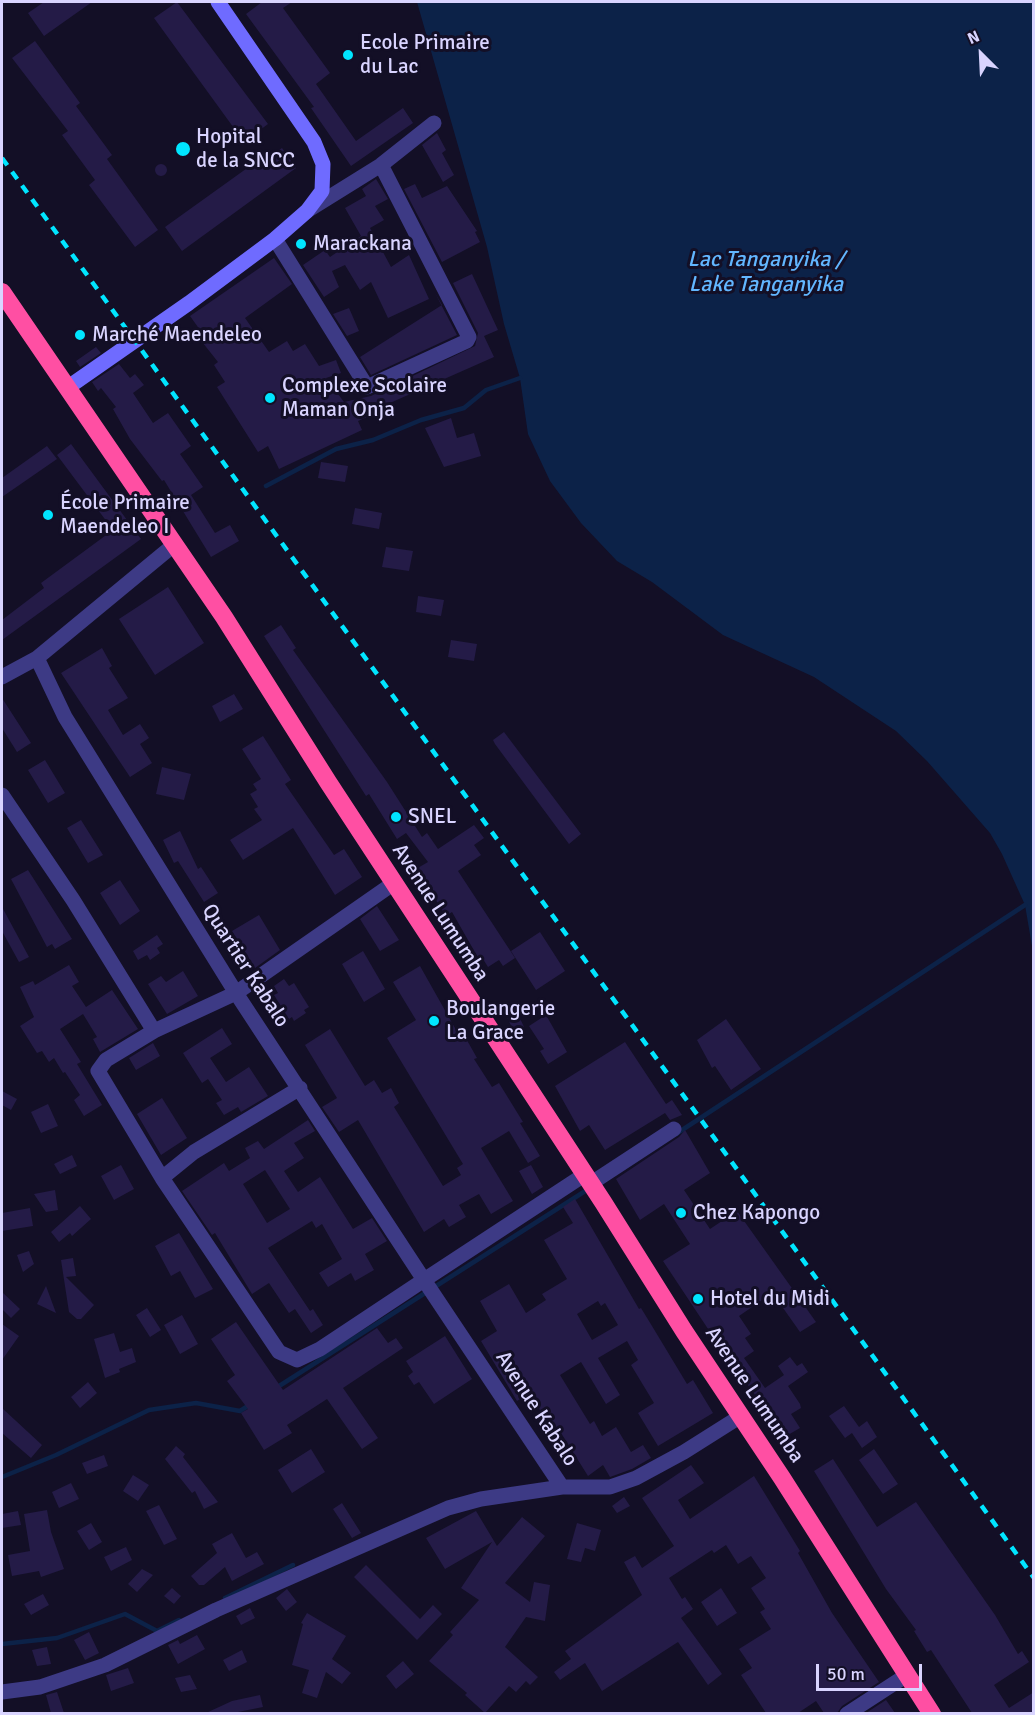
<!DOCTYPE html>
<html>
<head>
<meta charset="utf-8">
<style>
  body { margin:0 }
  #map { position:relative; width:1035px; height:1715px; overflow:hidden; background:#130f26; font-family:Signika,sans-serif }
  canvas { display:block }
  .frame { position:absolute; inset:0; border:3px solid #d9d4ff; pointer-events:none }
  .north { position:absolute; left:951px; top:24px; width:60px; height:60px; -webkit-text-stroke:4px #130f26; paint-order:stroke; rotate:336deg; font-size:16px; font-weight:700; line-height:24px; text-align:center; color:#d9d4ff }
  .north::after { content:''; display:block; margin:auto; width:21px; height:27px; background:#d9d4ff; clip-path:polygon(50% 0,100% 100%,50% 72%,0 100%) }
  .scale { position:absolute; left:816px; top:1664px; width:106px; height:27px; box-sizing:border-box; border:3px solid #d9d4ff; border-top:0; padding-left:8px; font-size:18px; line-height:21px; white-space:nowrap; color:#d9d4ff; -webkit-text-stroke:4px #130f26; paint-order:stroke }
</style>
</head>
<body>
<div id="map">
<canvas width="1035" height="1715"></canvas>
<div class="frame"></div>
<div class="north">N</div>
<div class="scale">50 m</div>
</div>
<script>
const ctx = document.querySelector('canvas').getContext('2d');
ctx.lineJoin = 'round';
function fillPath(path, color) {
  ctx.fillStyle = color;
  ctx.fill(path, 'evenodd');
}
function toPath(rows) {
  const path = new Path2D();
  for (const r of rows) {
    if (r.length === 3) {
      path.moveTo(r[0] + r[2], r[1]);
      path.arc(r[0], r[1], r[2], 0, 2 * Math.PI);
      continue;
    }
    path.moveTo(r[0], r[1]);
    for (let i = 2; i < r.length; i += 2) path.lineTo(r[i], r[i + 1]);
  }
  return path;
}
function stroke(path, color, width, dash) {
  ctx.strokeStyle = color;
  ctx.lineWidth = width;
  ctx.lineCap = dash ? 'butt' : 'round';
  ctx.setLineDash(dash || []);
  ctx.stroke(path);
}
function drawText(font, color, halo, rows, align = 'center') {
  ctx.font = font + ' Signika,sans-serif';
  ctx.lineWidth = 6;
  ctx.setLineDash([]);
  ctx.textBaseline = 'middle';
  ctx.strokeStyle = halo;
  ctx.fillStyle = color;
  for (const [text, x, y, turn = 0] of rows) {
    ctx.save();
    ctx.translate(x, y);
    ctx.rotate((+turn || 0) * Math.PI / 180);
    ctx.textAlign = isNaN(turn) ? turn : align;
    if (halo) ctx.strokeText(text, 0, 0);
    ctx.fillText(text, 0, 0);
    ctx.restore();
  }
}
const water = toPath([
  [417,2,1033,2,1033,952,1025,905,1002,854,990,833,927,761,896,731,814,677,723,635,652,582,617,561,581,523,550,481,528,434,520,378,504,324,487,247]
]);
const stream = toPath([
  [266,486,336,449,373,440,421,420,464,408,486,390,520,378],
  [676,1134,1025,905],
  [276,1388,590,1188],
  [2,1477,56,1455,149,1410,196,1403,240,1411,251,1404],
  [225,1598,293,1565],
  [2,1644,57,1638,125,1614,157,1631,179,1620]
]);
const building = toPath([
  [44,2,92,2,44,36,28,13],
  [177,2,268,124,244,142,154,18],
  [262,2,292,2,283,8,330,73,316,84,356,141,403,108,413,123,351,166,311,108,314,107,246,14],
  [35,41,80,103,76,106,112,155,107,159,158,230,135,247,89,185,95,180,62,135,68,131,12,58],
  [437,133,446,150,442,153,454,175,443,182,422,145],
  [282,148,296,168,182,251,165,227,257,161,260,163],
  [161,170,6],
  [376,179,388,199,375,206,384,220,370,228,391,267,409,255,429,299,388,318,371,282,360,290,345,265,332,271,339,287,324,297,303,265,325,250,330,257,361,236,345,208,366,196,362,189],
  [415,184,422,198,447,186,477,231,475,232,480,242,442,262,404,189],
  [274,258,292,284,245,318,269,352,287,341,293,351,305,344,319,366,336,360,341,373,326,378,344,402,371,396,475,346,478,333,453,283,472,274,498,330,484,336,494,357,390,403,392,406,358,421,362,430,279,469,268,446,258,452,217,387,225,382,214,365,218,362,195,333,200,330,190,316],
  [435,293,457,335,371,375,360,357,442,305],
  [349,308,359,331,347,336,333,314],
  [96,347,101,353,80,367,76,361],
  [119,364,130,378,135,374,144,385,133,393,153,423,168,413,191,446,180,454,203,487,191,495,215,533,230,525,239,541,211,557,164,480,162,481,130,439,113,409,116,407,101,388,98,391,92,382],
  [451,418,457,438,474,433,481,456,444,467,425,428],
  [71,444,141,539,2,640,2,620,44,588,41,583,113,530,57,455],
  [47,446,57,459,2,497,2,478],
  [321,462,348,466,345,482,318,478],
  [355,508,382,513,379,529,352,524],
  [386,547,413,551,409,571,382,567],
  [168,587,204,643,155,675,119,619],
  [418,596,444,600,441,616,416,612],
  [281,625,296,648,293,650,387,782,422,837,427,833,438,849,474,825,484,838,474,845,481,855,458,871,515,958,503,966,499,960,488,967,483,959,480,961,452,912,446,916,416,869,428,862,406,833,397,839,369,794,366,796,264,636],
  [451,640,477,644,474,661,448,657],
  [102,648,112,666,109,668,128,698,108,710,123,735,140,724,149,738,140,744,152,763,130,777,61,673],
  [234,694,243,709,220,722,212,706],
  [2,698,31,743,17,752,2,728],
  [504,732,581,834,569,844,495,744,493,740],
  [263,736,291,780,285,784,334,855,344,849,362,877,335,895,293,828,243,860,230,840,262,820,254,809,258,807,250,794,257,790,253,784,261,779,242,749],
  [45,760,65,793,48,803,28,770],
  [162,767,191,774,184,800,156,794],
  [81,820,103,855,88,863,67,828],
  [180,831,198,869,201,867,218,893,204,902,178,861,174,863,163,840],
  [28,870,72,939,55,949,52,944,47,947,11,879],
  [120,880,140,911,120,925,100,893],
  [377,906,399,940,380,951,360,919],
  [2,907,29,957,19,962,2,931],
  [259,915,280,950,255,968,232,931],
  [540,932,565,971,536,990,511,951],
  [157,935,163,944,157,948,160,953,150,960,147,955,138,960,133,951],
  [363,951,385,989,364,1002,342,964],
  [69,965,79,982,72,986,86,1007,112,990,138,1029,100,1052,93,1039,97,1037,83,1014,60,1029,81,1062,77,1064,102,1105,84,1116,74,1100,80,1095,65,1072,63,1073,54,1058,49,1062,42,1051,37,1053,20,1026,34,1017,20,987,33,981,35,985],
  [420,966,460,1037,464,1035,477,1058,474,1059,492,1087,499,1083,523,1122,520,1123,540,1156,528,1163,509,1131,481,1148,513,1201,491,1214,479,1194,459,1205,466,1217,449,1227,444,1219,424,1232,358,1120,339,1132,322,1107,337,1098,305,1045,330,1029,365,1086,374,1080,382,1093,391,1088,399,1103,394,1107,443,1186,461,1175,457,1168,463,1164,387,1038,416,1020,393,982],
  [183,971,198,996,167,1014,148,984,161,976,166,982],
  [284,979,289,986,294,983,309,1007,304,1010,306,1013,294,1021,292,1017,289,1019,274,995,278,993,274,986],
  [517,1012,524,1027,514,1032,507,1017],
  [546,1015,567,1052,548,1064,540,1051,544,1049,529,1026],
  [726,1019,761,1069,731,1090,715,1066,712,1068,697,1040],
  [222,1028,232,1044,210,1058,226,1082,249,1067,268,1096,241,1112,238,1107,224,1115,216,1103,222,1100,208,1079,202,1083,183,1053],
  [625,1042,666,1104,672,1100,682,1115,670,1120,665,1113,605,1150,589,1125,580,1131,555,1086],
  [153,1043,160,1056,136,1070,129,1058],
  [2,1091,17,1099,11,1110,2,1105],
  [162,1098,187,1138,161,1155,137,1114],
  [48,1104,58,1126,41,1133,31,1112],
  [308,1120,315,1131,294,1143,304,1158,284,1171,298,1192,320,1177,353,1229,372,1218,387,1241,365,1254,374,1270,355,1281,351,1273,328,1287,319,1273,342,1259,322,1224,316,1228,312,1221,268,1248,310,1311,313,1309,323,1325,311,1333,295,1309,289,1313,269,1283,252,1294,215,1233,212,1235,182,1191,224,1163,229,1171,250,1158,245,1148,258,1141,264,1149],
  [265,1170,290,1209,267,1223,243,1184],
  [685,1130,710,1173,684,1190,710,1229,737,1211,816,1322,800,1332,776,1298,771,1302,768,1296,739,1316,751,1334,745,1338,754,1351,744,1358,765,1388,784,1375,778,1366,790,1357,797,1366,802,1363,808,1372,788,1386,800,1404,801,1408,791,1414,800,1428,781,1439,749,1398,755,1395,718,1344,663,1261,690,1244,664,1204,640,1220,616,1179,679,1137],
  [72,1155,77,1166,60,1174,54,1164],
  [121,1165,134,1189,114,1200,101,1176],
  [531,1165,543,1187,532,1194,519,1171],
  [55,1190,58,1210,46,1212,34,1194],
  [575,1199,639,1309,641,1308,652,1326,687,1384,693,1380,713,1413,658,1446,638,1413,654,1403,631,1365,638,1360,627,1341,598,1358,620,1395,606,1404,581,1362,560,1375,590,1424,594,1421,602,1436,616,1427,631,1452,643,1445,651,1458,632,1469,610,1477,603,1465,588,1476,561,1433,555,1436,530,1393,517,1401,481,1341,497,1331,480,1301,509,1284,526,1313,546,1300,542,1294,567,1279,544,1240,573,1223,563,1207],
  [598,1301,601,1306,605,1303,618,1325,592,1340,577,1314],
  [80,1206,91,1219,72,1236,70,1233,59,1242,51,1232],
  [30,1208,33,1226,2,1231,2,1213],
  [179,1233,213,1289,195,1298,180,1271,171,1276,155,1246],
  [29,1251,34,1264,23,1272,17,1255],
  [73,1258,76,1276,66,1277,94,1305,81,1319,77,1319,69,1312,61,1260],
  [46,1286,56,1313,37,1304],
  [2,1292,20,1309,11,1318,2,1309],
  [147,1308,161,1330,150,1337,136,1315],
  [182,1315,198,1344,180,1354,164,1325],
  [236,1322,283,1390,377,1328,388,1343,396,1338,403,1348,343,1388,378,1438,362,1449,327,1399,287,1425,292,1433,264,1450,241,1413,248,1409,227,1381,235,1375,211,1339],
  [2,1324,19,1336,2,1360],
  [114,1333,120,1352,132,1348,136,1362,119,1369,120,1372,105,1378,94,1339],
  [445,1336,472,1379,434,1404,419,1382,414,1385,408,1376,413,1372,406,1361],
  [88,1382,97,1393,80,1408,71,1397],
  [844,1406,859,1427,867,1421,877,1437,862,1448,852,1433,845,1438,829,1416],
  [2,1408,42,1445,31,1458,2,1433],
  [176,1446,185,1454,183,1457,218,1502,204,1509,195,1491,192,1493,165,1459],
  [311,1449,325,1472,292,1493,278,1470],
  [874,1449,898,1484,883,1494,859,1460],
  [104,1455,108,1466,87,1474,82,1463],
  [833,1459,877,1527,916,1502,995,1615,1018,1654,1022,1651,1029,1662,994,1685,1009,1708,1034,1692,1034,1713,972,1713,931,1650,927,1652,914,1631,916,1630,886,1589,814,1471],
  [691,1465,704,1483,678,1500,690,1519,754,1476,800,1551,798,1553,832,1613,879,1682,842,1706,837,1713,824,1713,816,1701,798,1713,766,1713,741,1675,752,1668,739,1649,771,1629,760,1612,765,1609,751,1588,766,1578,751,1556,738,1564,726,1545,714,1553,712,1550,669,1578,682,1599,685,1597,693,1609,681,1618,722,1674,708,1685,678,1642,602,1691,585,1663,560,1680,554,1672,571,1659,565,1651,642,1595,624,1562,635,1556,642,1568,674,1546,642,1498],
  [133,1475,149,1485,138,1501,123,1491],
  [71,1483,79,1499,59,1508,52,1492],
  [624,1497,630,1506,617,1513,612,1506],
  [342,1503,361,1533,352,1538,333,1509],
  [159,1505,177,1539,164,1545,146,1511],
  [47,1510,51,1532,64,1569,41,1577,39,1571,12,1576,8,1555,30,1551,24,1514],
  [18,1511,21,1525,2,1528,2,1514],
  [476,1511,497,1546,522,1517,545,1536,505,1583,530,1602,534,1582,550,1585,545,1621,526,1617,505,1647,538,1677,530,1685,526,1681,516,1692,509,1686,485,1713,465,1695,467,1693,429,1661,453,1635,450,1632,479,1600,461,1588,492,1542,445,1569,426,1538],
  [91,1523,102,1542,89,1550,77,1531],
  [577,1523,601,1530,595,1551,585,1548,581,1562,567,1559],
  [232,1533,246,1558,257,1552,264,1564,232,1581,225,1567,204,1585,199,1585,191,1576,217,1553,212,1544],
  [126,1547,132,1560,111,1571,104,1557],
  [366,1565,420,1619,433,1605,442,1614,417,1640,354,1577],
  [142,1569,153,1575,137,1592,128,1584],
  [172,1588,181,1596,174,1604,164,1596],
  [721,1588,737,1613,717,1626,701,1602],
  [287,1589,297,1602,286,1611,276,1598],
  [43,1594,49,1605,31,1615,24,1604],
  [250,1608,255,1618,241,1625,236,1616],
  [307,1613,346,1636,332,1659,351,1673,342,1684,326,1672,317,1698,302,1693,309,1670,292,1665,303,1624,301,1623],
  [89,1632,99,1653,85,1660,74,1640],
  [197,1635,205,1649,178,1664,168,1645,178,1640,180,1644],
  [47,1647,51,1664,37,1666,32,1650],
  [242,1650,247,1662,229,1671,223,1660],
  [403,1661,414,1674,396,1689,386,1676],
  [128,1668,134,1683,111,1691,106,1675],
  [190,1675,197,1689,181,1692,175,1678],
  [57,1692,64,1713,51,1713,46,1695],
  [260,1695,263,1707,233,1713,206,1713,232,1701],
  [886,1700,895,1713,866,1713]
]);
const street = toPath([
  [307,211,381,165,434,123],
  [275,239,367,387,467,341,469,337,381,165],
  [175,544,37,658,65,717,236,993,424,1280,584,1175],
  [2,677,37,658],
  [2,795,73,900,154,1031],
  [394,883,236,993,154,1031,106,1060,98,1071,162,1178,279,1352,297,1360,320,1349,424,1280,562,1487,610,1487,636,1478,684,1452,741,1416],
  [162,1178,194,1152,300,1088],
  [590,1184,674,1129],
  [2,1692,40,1687,105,1665,216,1610,448,1508,481,1499,562,1487],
  [847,1714,907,1675]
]);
const secondary = toPath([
  [67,388,189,303,275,239,307,211,322,191,323,164,314,142,218,2]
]);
const highway = toPath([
  [2,292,224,617,328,782,603,1202,684,1331,782,1478,932,1714]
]);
const rail = toPath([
  [2,158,1034,1578]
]);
const markers = [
  [348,55,6,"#00e5ff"],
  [183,149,8,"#00e5ff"],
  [301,244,6,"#00e5ff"],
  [80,335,6,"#00e5ff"],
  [270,398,6,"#00e5ff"],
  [48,515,6,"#00e5ff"],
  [396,817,6,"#00e5ff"],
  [434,1021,6,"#00e5ff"],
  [681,1213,6,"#00e5ff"],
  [698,1299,6,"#00e5ff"]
];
const poiNames = [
  ["Ecole Primaire",360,43],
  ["du Lac",360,67],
  ["Hopital",196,137],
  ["de la SNCC",196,161],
  ["Marackana",313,244],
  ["Marché Maendeleo",92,335],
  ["Complexe Scolaire",282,386],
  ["Maman Onja",282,410],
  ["École Primaire",60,503],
  ["Maendeleo I",60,527],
  ["SNEL",408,817],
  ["Boulangerie",446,1009],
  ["La Grace",446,1033],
  ["Chez Kapongo",693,1213],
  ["Hotel du Midi",710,1299]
];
const streetNames = [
  ["Avenue Lumumba",440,913,57],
  ["Quartier Kabalo",245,966,57],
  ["Avenue Lumumba",754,1395,56],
  ["Avenue Kabalo",536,1409,57]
];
const waterNames = [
  ["Lac Tanganyika /",766,260],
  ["Lake Tanganyika",766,285]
];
fillPath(water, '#0c2248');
stroke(stream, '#0c2248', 4.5);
fillPath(building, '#241b47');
stroke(street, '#3d3a85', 15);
stroke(secondary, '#6f6bff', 15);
stroke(highway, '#ff4fa3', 18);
stroke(rail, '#00e5ff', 4.5, [9, 8]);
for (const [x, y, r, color] of markers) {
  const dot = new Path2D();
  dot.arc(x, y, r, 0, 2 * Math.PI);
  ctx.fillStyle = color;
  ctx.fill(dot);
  stroke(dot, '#130f26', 2);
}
drawText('21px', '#d9d4ff', '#130f26', poiNames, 'left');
drawText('21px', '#d9d4ff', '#130f26', streetNames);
drawText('italic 22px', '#62b6ff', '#130f26', waterNames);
</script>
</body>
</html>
